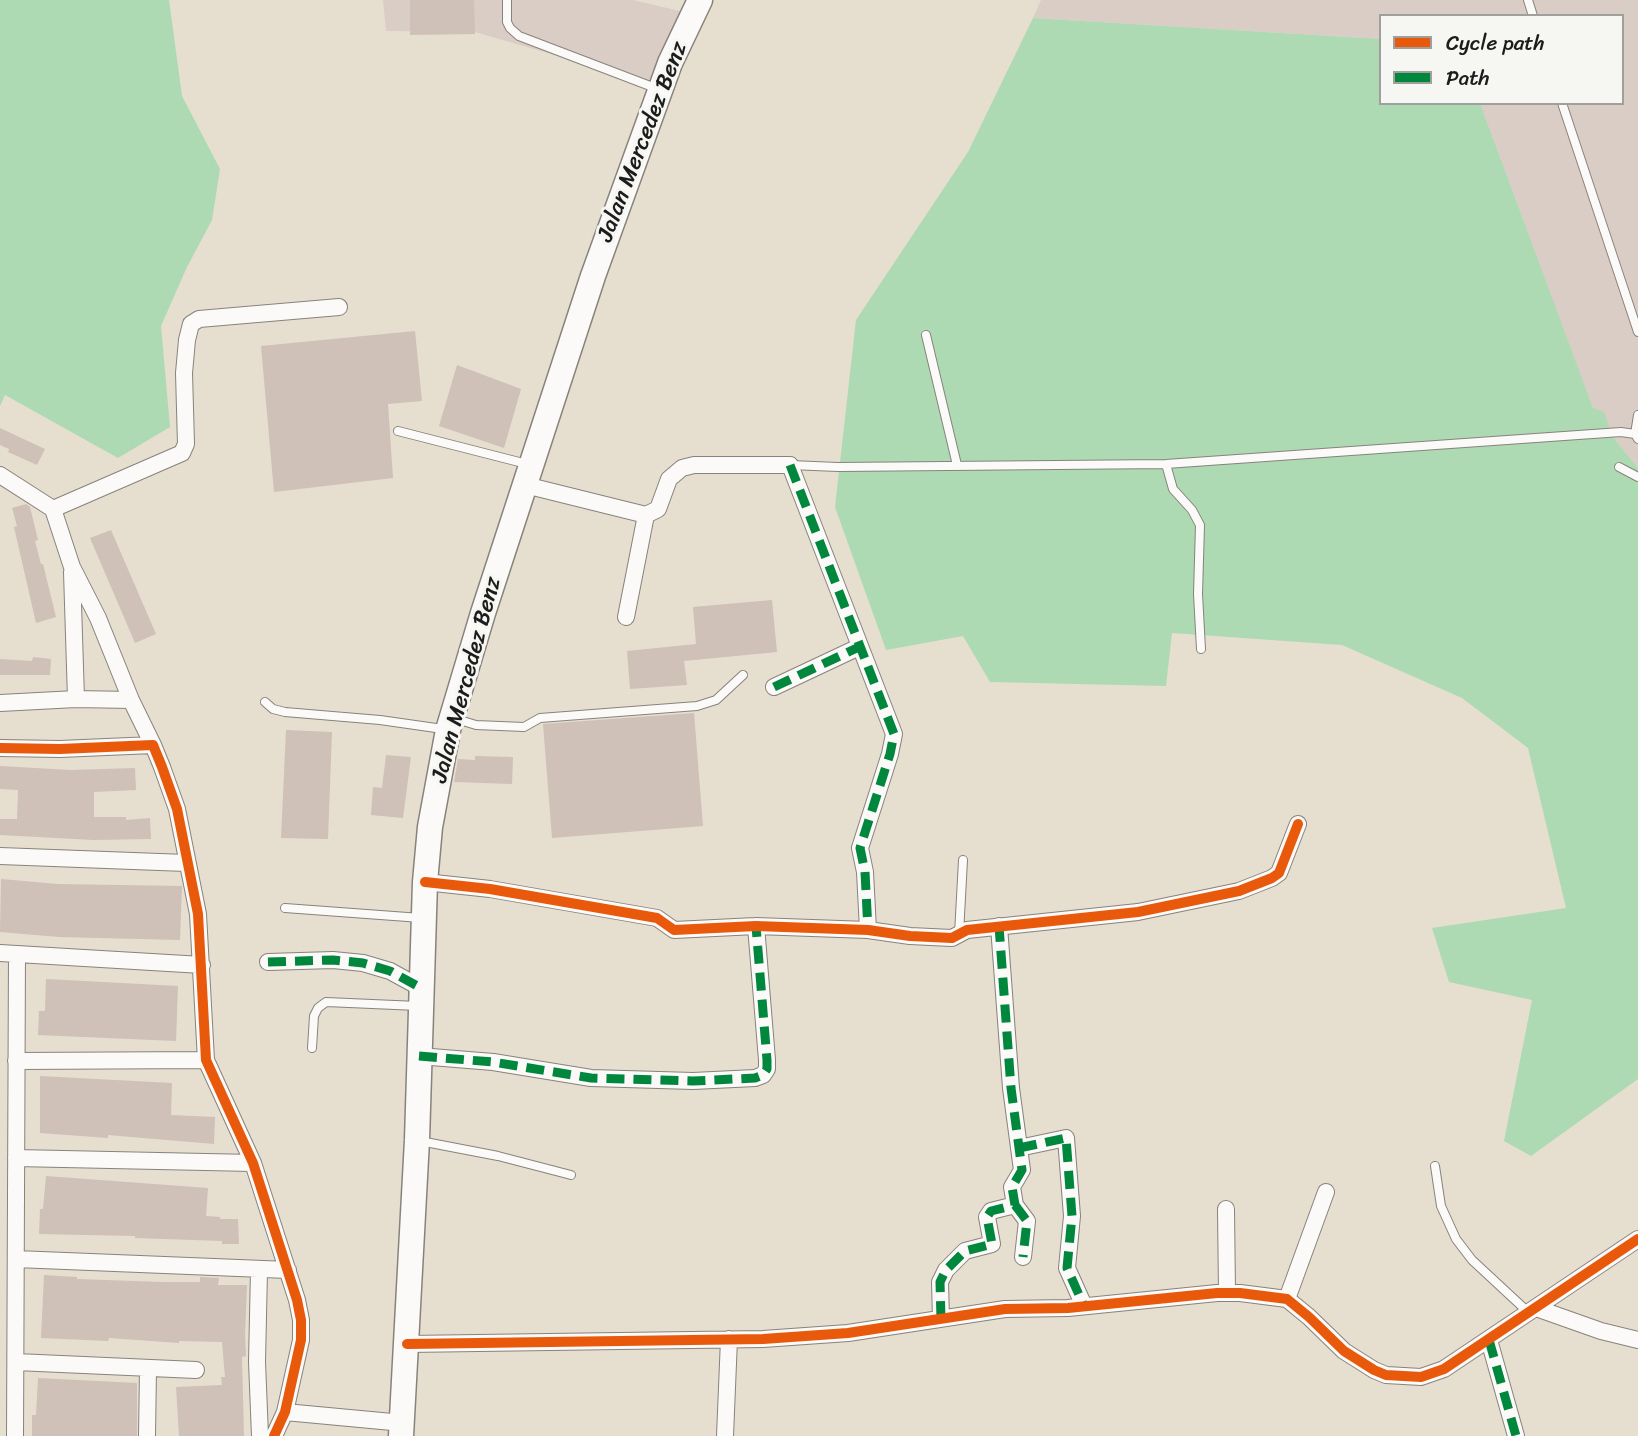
<!DOCTYPE html>
<html>
<head>
<meta charset="utf-8">
<style>
  body { margin:0 }
  #map { position:relative; width:1638px; height:1436px; overflow:hidden; background:#e6decf; font-family:Sriracha,sans-serif }
  canvas { display:block }
  .legend { position:absolute; left:1379px; top:14px; width:245px; height:91px; box-sizing:border-box; background:#f6f6f2; border:2px solid #9f9f9c; margin:0; padding:9px 12px; list-style:none; font-size:21px; color:#1c1c1c }
  .legend li { display:flex; align-items:center; gap:14px; height:35px }
  .legend b { width:35px; border:2px solid #9f9f9c }
</style>
</head>
<body>
<div id="map">
<canvas width="1638" height="1436"></canvas>
<ul class="legend">
<li><b style="height:9px;background:#e8590c"></b>Cycle path</li>
<li><b style="height:9px;background:#00873e"></b>Path</li>
</ul>
</div>
<script>
const ctx = document.querySelector('canvas').getContext('2d');
ctx.lineJoin = 'round';
function fillPath(path, color) {
  ctx.fillStyle = color;
  ctx.fill(path, 'evenodd');
}
function toPath(rows) {
  const path = new Path2D();
  for (const r of rows) {
    path.moveTo(r[0], r[1]);
    for (let i = 2; i < r.length; i += 2) path.lineTo(r[i], r[i + 1]);
  }
  return path;
}
function stroke(path, color, width, dash) {
  ctx.strokeStyle = color;
  ctx.lineWidth = width;
  ctx.lineCap = dash ? 'butt' : 'round';
  ctx.setLineDash(dash || []);
  ctx.stroke(path);
}
function drawText(font, color, halo, rows, align = 'center') {
  ctx.font = font + ' Sriracha,sans-serif';
  ctx.lineWidth = 6;
  ctx.setLineDash([]);
  ctx.textBaseline = 'middle';
  ctx.strokeStyle = halo;
  ctx.fillStyle = color;
  for (const [text, x, y, turn = 0] of rows) {
    ctx.save();
    ctx.translate(x, y);
    ctx.rotate((+turn || 0) * Math.PI / 180);
    ctx.textAlign = isNaN(turn) ? turn : align;
    if (halo) ctx.strokeText(text, 0, 0);
    ctx.fillText(text, 0, 0);
    ctx.restore();
  }
}
const industrial = toPath([
  [383,0,633,0,684,12,648,82,475,32,386,31],
  [1041,0,1638,0,1638,468,1612,436,1593,409,1480,103,1622,103,1622,16,1381,16,1381,39,1033,18]
]);
const green = toPath([
  [0,0,169,0,182,96,220,169,212,220,187,267,161,326,170,427,118,458,5,395,0,406],
  [1033,18,1381,39,1381,103,1480,103,1593,408,1604,412,1612,436,1638,468,1638,1079,1531,1156,1504,1141,1532,1000,1449,982,1432,928,1566,908,1528,748,1462,698,1342,645,1172,633,1166,686,990,682,963,636,886,650,835,507,856,320,968,152]
]);
const building = toPath([
  [410,0,474,0,475,34,410,35],
  [415,331,422,401,388,404,393,478,274,492,261,346],
  [457,365,521,389,504,448,439,426],
  [0,428,45,449,37,465,8,452,9,449,0,445],
  [26,504,30,507,38,540,35,541,41,564,43,564,56,617,36,623,14,527,17,526,12,508],
  [111,530,156,634,135,643,90,538],
  [772,600,777,652,684,661,687,685,630,689,627,651,696,644,693,607],
  [33,657,51,659,50,675,0,675,0,659,32,661],
  [694,713,703,826,552,838,543,724],
  [286,730,332,732,328,839,281,838],
  [386,755,411,757,403,818,371,815,373,787,382,788],
  [475,756,513,757,512,784,454,782,458,759,475,760],
  [0,766,71,770,135,768,136,790,94,792,94,817,126,817,126,820,150,818,151,839,93,840,0,835,0,819,17,819,18,790,0,789],
  [1,879,58,884,182,886,180,940,59,937,0,932],
  [46,979,178,986,176,1041,38,1035,39,1011,45,1011],
  [40,1076,172,1083,171,1115,215,1117,214,1144,108,1135,108,1138,40,1133],
  [46,1176,208,1188,206,1216,220,1217,220,1219,238,1219,239,1244,222,1244,222,1241,135,1238,135,1236,39,1234,40,1209,43,1209],
  [44,1275,77,1277,77,1279,163,1282,200,1282,200,1277,219,1278,218,1285,247,1285,245,1335,246,1356,242,1357,244,1436,179,1436,176,1387,222,1385,221,1377,225,1377,222,1342,179,1341,179,1343,109,1338,108,1341,41,1338],
  [38,1378,137,1383,137,1436,32,1436,32,1415,36,1415]
]);
const service = toPath([
  [507,0,507,22,510,28,519,36,658,89],
  [1528,0,1533,16],
  [1562,103,1638,332],
  [926,335,957,465],
  [1638,415,1635,434,1638,439],
  [398,431,527,464],
  [1166,464,1173,489,1192,510,1200,525,1198,594,1201,649],
  [790,465,838,467,1166,464,1621,432,1635,434],
  [1619,467,1638,477],
  [265,702,273,709,285,712,380,720,443,729],
  [456,719,476,725,524,727,540,718,697,706,716,700,743,675],
  [285,908,421,918],
  [959,934,963,860],
  [312,1048,314,1016,318,1008,326,1002,418,1006],
  [420,1141,498,1156,571,1175],
  [1435,1166,1441,1206,1456,1239,1472,1260,1528,1312]
]);
const minor = toPath([
  [0,475,53,509,72,567,98,618,131,700,153,745],
  [525,485,646,515,658,509,669,479,682,468,694,465,790,465,894,734,890,754,860,848,865,872,868,930],
  [53,509,182,453,186,444,184,373,187,340,191,324,199,319,339,307],
  [72,572,76,699],
  [626,617,646,515],
  [774,687,859,647],
  [0,703,76,699,131,700],
  [0,748,60,749,153,745,162,767,177,809,198,914,206,1060,253,1163,297,1300,301,1320,301,1340,285,1412,274,1436],
  [0,856,186,863],
  [425,882,490,889,657,918,674,930,756,926,868,930,910,936,952,938,967,930,1138,912,1239,891,1272,878,1279,873,1298,824],
  [0,953,202,965],
  [268,962,333,960,363,963,390,971,421,988],
  [419,1056,493,1062,591,1078,693,1081,755,1078,763,1075,767,1069,767,1060,756,926],
  [16,1061,206,1060],
  [1019,1148,1066,1138,1072,1216,1067,1268,1084,1306],
  [16,1158,253,1163],
  [1015,1205,1027,1221,1023,1257],
  [1226,1209,1227,1293],
  [16,1259,288,1270],
  [259,1270,257,1362,260,1436],
  [1287,1299,1326,1192],
  [1536,1308,1601,1331,1638,1340],
  [941,1319,940,1282,946,1270,965,1251,992,1244,987,1217,991,1211,1015,1205,1012,1187,1022,1170,1011,1088,999,926],
  [1489,1340,1516,1436],
  [407,1344,763,1339,848,1333,1005,1309,1068,1308,1217,1293,1240,1293,1287,1299,1309,1317,1344,1351,1374,1370,1386,1375,1421,1377,1444,1369,1638,1239],
  [16,1362,196,1370],
  [285,1412,403,1423],
  [15,1436,17,954],
  [147,1436,148,1369],
  [725,1436,729,1339]
]);
const primary = toPath([
  [401,1436,417,1140,425,882,430,827,448,730,483,613,593,276,670,63,700,0]
]);
const quiet = toPath([
  [790,465,894,734,890,754,860,848,865,872,868,930],
  [774,687,859,647],
  [268,962,333,960,363,963,390,971,421,988],
  [419,1056,493,1062,591,1078,693,1081,755,1078,763,1075,767,1069,767,1060,756,926],
  [1019,1148,1066,1138,1072,1216,1067,1268,1084,1306],
  [1015,1205,1027,1221,1023,1257],
  [941,1319,940,1282,946,1270,965,1251,992,1244,987,1217,991,1211,1015,1205,1012,1187,1022,1170,1011,1088,999,926],
  [1489,1340,1516,1436]
]);
const cycleway = toPath([
  [0,748,60,749,153,745,162,767,177,809,198,914,206,1060,253,1163,297,1300,301,1320,301,1340,285,1412,274,1436],
  [425,882,490,889,657,918,674,930,756,926,868,930,910,936,952,938,967,930,1138,912,1239,891,1272,878,1279,873,1298,824],
  [407,1344,763,1339,848,1333,1005,1309,1068,1308,1217,1293,1240,1293,1287,1299,1309,1317,1344,1351,1374,1370,1386,1375,1421,1377,1444,1369,1638,1239]
]);
const streetNames = [
  ["Jalan Mercedez Benz",643,142,-69],
  ["Jalan Mercedez Benz",467,680,-75]
];
fillPath(industrial, '#dacdc6');
fillPath(green, '#addab3');
fillPath(building, '#cfc0b8');
stroke(service, '#87837c', 10);
stroke(minor, '#87837c', 18);
stroke(primary, '#87837c', 27);
stroke(service, '#fbfaf8', 8);
stroke(minor, '#fbfaf8', 16);
stroke(primary, '#fbfaf8', 24);
stroke(quiet, '#00873e', 9, [18, 9]);
stroke(cycleway, '#e8590c', 10);
drawText('23px', '#1c1c1c', '#f6f6f2', streetNames);
</script>
</body>
</html>
